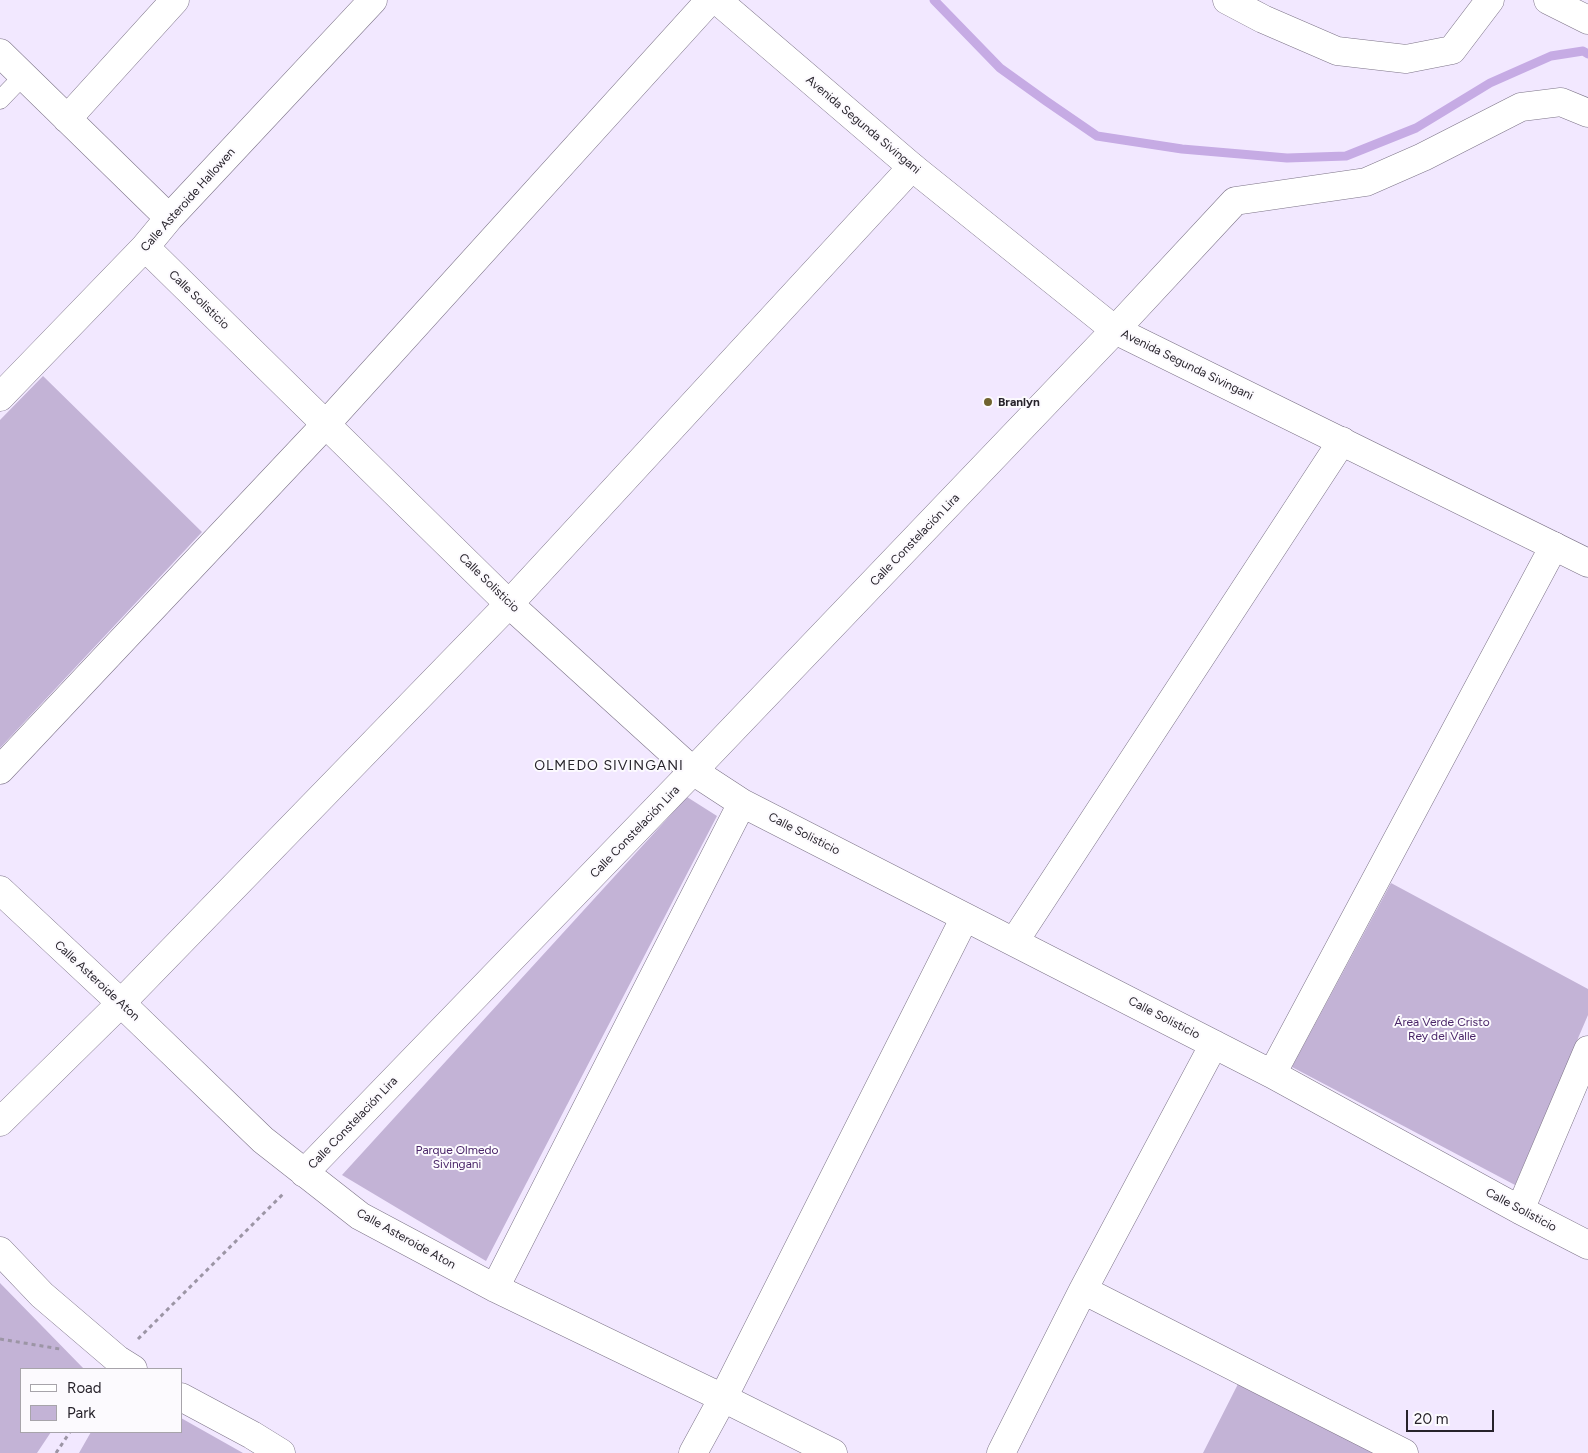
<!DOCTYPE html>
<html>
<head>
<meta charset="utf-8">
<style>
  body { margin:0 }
  #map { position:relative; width:1588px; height:1453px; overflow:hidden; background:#f2e8ff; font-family:Figtree,sans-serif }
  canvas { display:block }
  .legend { position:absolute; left:20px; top:1368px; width:162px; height:65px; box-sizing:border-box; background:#fcfafe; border:1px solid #a7a4aa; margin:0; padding:6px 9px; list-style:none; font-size:15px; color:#27232b }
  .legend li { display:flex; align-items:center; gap:10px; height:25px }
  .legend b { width:25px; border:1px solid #a7a4aa }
  .scale { position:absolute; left:1406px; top:1410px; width:88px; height:22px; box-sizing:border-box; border:2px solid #27232b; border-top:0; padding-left:6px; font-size:15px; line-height:18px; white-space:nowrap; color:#27232b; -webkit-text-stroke:4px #fcfafe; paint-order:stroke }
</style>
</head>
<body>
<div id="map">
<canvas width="1588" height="1453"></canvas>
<ul class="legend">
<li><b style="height:6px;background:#fff"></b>Road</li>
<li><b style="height:14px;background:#c3b3d6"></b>Park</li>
</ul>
<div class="scale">20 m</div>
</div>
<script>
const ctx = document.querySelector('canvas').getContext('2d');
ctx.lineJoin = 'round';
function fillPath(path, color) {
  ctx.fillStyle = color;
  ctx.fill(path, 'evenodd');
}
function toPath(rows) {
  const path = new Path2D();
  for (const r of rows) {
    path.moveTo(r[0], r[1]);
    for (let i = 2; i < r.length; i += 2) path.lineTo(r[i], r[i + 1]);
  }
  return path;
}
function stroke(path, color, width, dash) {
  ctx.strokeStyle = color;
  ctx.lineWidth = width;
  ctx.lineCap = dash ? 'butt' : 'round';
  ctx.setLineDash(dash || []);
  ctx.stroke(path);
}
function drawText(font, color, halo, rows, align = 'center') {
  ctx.font = font + ' Figtree,sans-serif';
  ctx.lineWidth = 4;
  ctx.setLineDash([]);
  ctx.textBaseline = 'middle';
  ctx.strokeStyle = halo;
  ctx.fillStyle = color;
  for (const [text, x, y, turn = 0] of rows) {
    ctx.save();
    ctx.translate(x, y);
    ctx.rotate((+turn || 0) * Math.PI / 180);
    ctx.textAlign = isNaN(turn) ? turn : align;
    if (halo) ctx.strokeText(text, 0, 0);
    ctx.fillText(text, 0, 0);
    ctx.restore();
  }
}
const green = toPath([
  [43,376,202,532,0,748,0,420],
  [687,797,717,816,486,1261,342,1175],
  [1391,883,1588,989,1588,1015,1515,1185,1292,1067],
  [0,1283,84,1369,21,1369,21,1432,51,1432,37,1453,0,1453],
  [1238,1384,1374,1453,1203,1453],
  [181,1418,243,1453,79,1453,91,1432,181,1432]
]);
const stream = toPath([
  [934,0,1000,68,1046,101,1097,136,1182,149,1287,158,1346,156,1416,128,1490,83,1551,56,1583,51,1588,54]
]);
const path = toPath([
  [0,1339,60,1349],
  [138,1339,284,1193],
  [56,1453,70,1432]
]);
const service = toPath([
  [0,100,23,76]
]);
const minor = toPath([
  [1227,0,1263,19,1337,51,1406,59,1452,50,1490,0],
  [1548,0,1588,20],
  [0,53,169,218],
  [67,119,175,0],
  [145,247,509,604,693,771,742,803,1272,1074,1520,1210,1588,1245],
  [0,397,145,247,169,218,373,0],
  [0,770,326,424,710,0],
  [0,890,121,1003,263,1140,360,1216,495,1288,723,1398,833,1453],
  [1014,942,1342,441],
  [1272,1074,1554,546],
  [0,1122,121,1003,509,604,912,167],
  [304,1173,693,771,1115,330,1235,201,1366,182,1423,157,1521,107,1561,102,1588,113],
  [1520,1210,1588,1050],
  [0,1251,42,1295,117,1359,133,1369],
  [495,1288,742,803],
  [1083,1290,1404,1453],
  [181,1397,252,1435,281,1453],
  [693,1453,723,1398,965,917],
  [1001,1453,1083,1290,1214,1044]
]);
const tertiary = toPath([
  [717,0,912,167,1115,330,1588,563]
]);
const markers = [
  [988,402,5,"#706330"]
];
const streetNames = [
  ["Avenida Segunda Sivingani",863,125,40],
  ["Calle Asteroide Hallowen",188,200,-48],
  ["Calle Solisticio",199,300,44],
  ["Avenida Segunda Sivingani",1187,365,26],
  ["Calle Constelación Lira",915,540,-46],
  ["Calle Solisticio",489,583,44],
  ["Calle Constelación Lira",635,832,-46],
  ["Calle Solisticio",804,834,27],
  ["Calle Asteroide Aton",97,981,43],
  ["Calle Solisticio",1164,1018,27],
  ["Calle Constelación Lira",353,1123,-46],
  ["Calle Solisticio",1521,1210,28],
  ["Calle Asteroide Aton",406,1239,29]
];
const poiNames = [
  ["Branlyn",998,402]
];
const parkNames = [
  ["Área Verde Cristo",1442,1022],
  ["Rey del Valle",1442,1036],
  ["Parque Olmedo",457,1150],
  ["Sivingani",457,1164]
];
const neighbourhoodNames = [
  ["OLMEDO SIVINGANI",609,766]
];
fillPath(green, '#c3b3d6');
stroke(stream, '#c6abe4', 9);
stroke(service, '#7c7387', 19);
stroke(minor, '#7c7387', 29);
stroke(tertiary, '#7c7387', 29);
stroke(path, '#9c95a5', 3, [4, 4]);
stroke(service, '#fff', 18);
stroke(minor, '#fff', 28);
stroke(tertiary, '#fff', 28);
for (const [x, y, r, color] of markers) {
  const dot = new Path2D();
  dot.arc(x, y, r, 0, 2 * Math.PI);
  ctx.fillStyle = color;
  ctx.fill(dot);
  stroke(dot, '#fcfafe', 2);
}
drawText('12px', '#27232b', '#fcfafe', streetNames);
drawText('bold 12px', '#27232b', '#fcfafe', poiNames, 'left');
drawText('12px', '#492568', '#fcfafe', parkNames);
ctx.letterSpacing = '1px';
drawText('14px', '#27232b', '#fcfafe', neighbourhoodNames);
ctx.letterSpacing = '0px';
</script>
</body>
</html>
